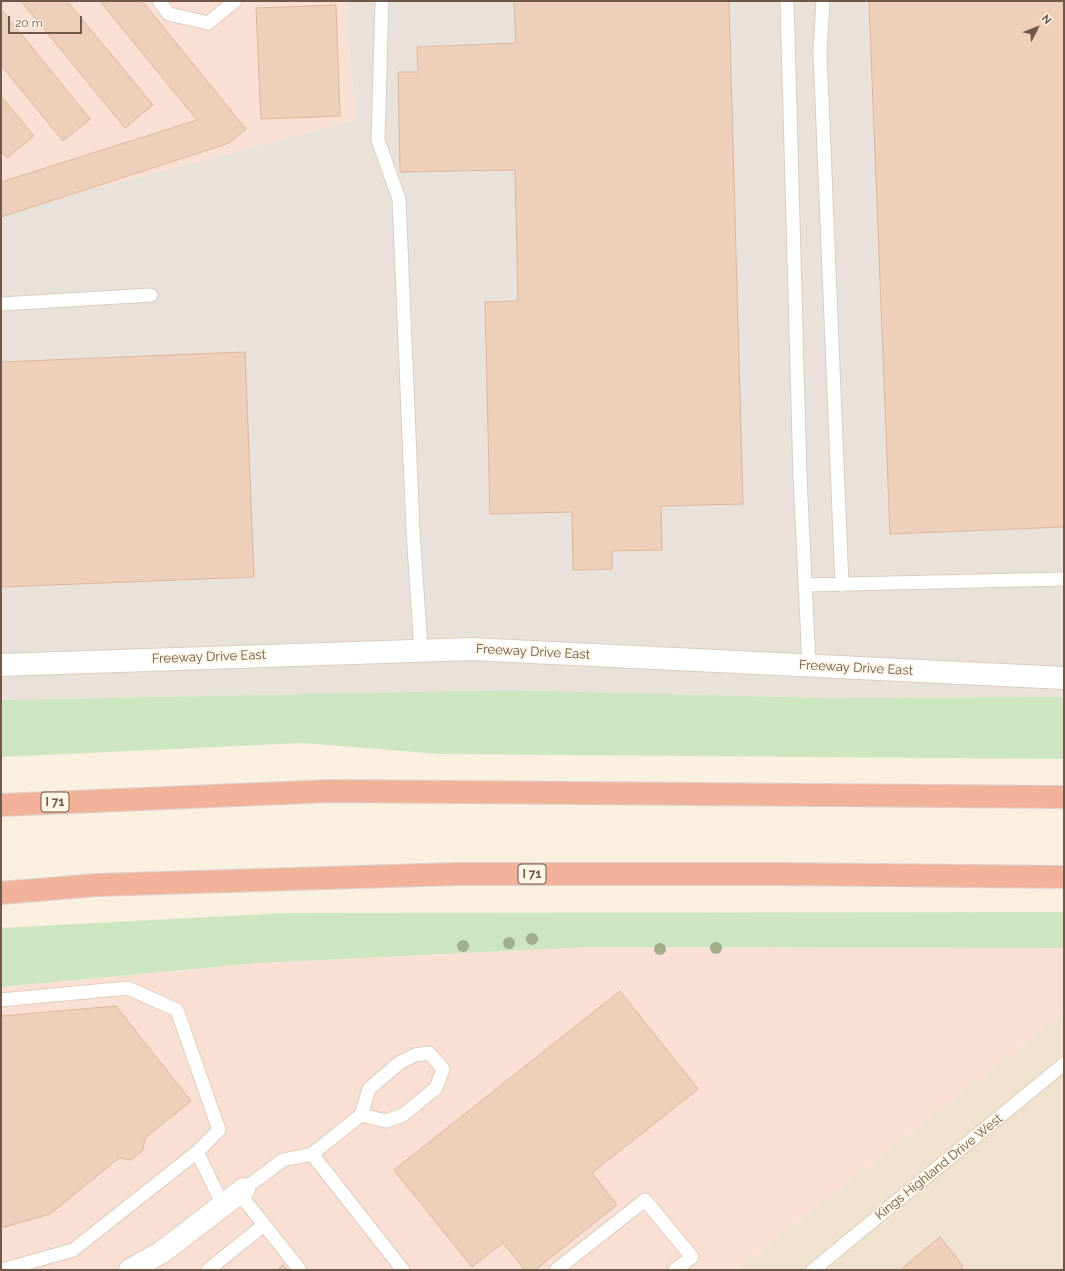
<!DOCTYPE html>
<html>
<head>
<meta charset="utf-8">
<style>
  body { margin:0 }
  #map { position:relative; width:1065px; height:1271px; overflow:hidden; background:#faf0e0; font-family:Raleway,sans-serif }
  canvas { display:block }
  .frame { position:absolute; inset:0; border:2px solid #6f5749; pointer-events:none }
  .north { position:absolute; left:1017px; top:8px; width:40px; height:40px; -webkit-text-stroke:3px #fef5e5; paint-order:stroke; rotate:48deg; font-size:11px; font-weight:700; line-height:16px; text-align:center; color:#6f5749 }
  .north::after { content:''; display:block; margin:auto; width:14px; height:18px; background:#6f5749; clip-path:polygon(50% 0,100% 100%,50% 72%,0 100%) }
  .scale { position:absolute; left:8px; top:16px; width:74px; height:18px; box-sizing:border-box; border:2px solid #6f5749; border-top:0; padding-left:5px; font-size:12px; line-height:14px; white-space:nowrap; color:#6f5749; -webkit-text-stroke:3px #fef5e5; paint-order:stroke }
</style>
</head>
<body>
<div id="map">
<canvas width="1065" height="1271"></canvas>
<div class="frame"></div>
<div class="north">N</div>
<div class="scale">20 m</div>
</div>
<script>
const ctx = document.querySelector('canvas').getContext('2d');
ctx.lineJoin = 'round';
function fillPath(path, color) {
  ctx.fillStyle = color;
  ctx.fill(path, 'evenodd');
}
function toPath(rows) {
  const path = new Path2D();
  for (const r of rows) {
    path.moveTo(r[0], r[1]);
    for (let i = 2; i < r.length; i += 2) path.lineTo(r[i], r[i + 1]);
  }
  return path;
}
function stroke(path, color, width, dash) {
  ctx.strokeStyle = color;
  ctx.lineWidth = width;
  ctx.lineCap = dash ? 'butt' : 'round';
  ctx.setLineDash(dash || []);
  ctx.stroke(path);
}
function drawText(font, color, halo, rows, align = 'center') {
  ctx.font = font + ' Raleway,sans-serif';
  ctx.lineWidth = 3.5;
  ctx.setLineDash([]);
  ctx.textBaseline = 'middle';
  ctx.strokeStyle = halo;
  ctx.fillStyle = color;
  for (const [text, x, y, turn = 0] of rows) {
    ctx.save();
    ctx.translate(x, y);
    ctx.rotate((+turn || 0) * Math.PI / 180);
    ctx.textAlign = isNaN(turn) ? turn : align;
    if (halo) ctx.strokeText(text, 0, 0);
    ctx.fillText(text, 0, 0);
    ctx.restore();
  }
}
const residential = toPath([
  [1064,1012,1064,1270,735,1270,748,1260]
]);
const commercial = toPath([
  [1,1,345,1,356,120,1,213],
  [591,947,1064,948,1064,1012,735,1270,1,1270,1,987,259,963]
]);
const industrial = toPath([
  [345,1,1064,1,1064,697,826,698,509,690,1,700,1,213,356,120]
]);
const green = toPath([
  [509,690,826,698,1064,697,1064,759,439,754,303,743,1,757,1,700],
  [1064,912,1064,948,591,947,259,963,1,987,1,928,284,913]
]);
const building = toPath([
  [21,1,67,1,153,105,125,128,21,1],
  [100,1,142,1,246,129,229,143,211,149,1,217,1,182,197,120,100,1],
  [514,1,729,1,743,504,661,506,662,550,612,551,612,569,573,570,572,512,490,514,485,302,518,301,515,170,400,172,398,72,418,72,417,47,516,43,514,1],
  [869,1,1064,1,1064,527,890,534,869,1],
  [336,5,340,116,261,119,256,8,336,5],
  [1,9,90,119,63,141,1,65,1,9],
  [1,96,34,136,7,158,1,151,1,96],
  [245,352,254,577,1,587,1,362,245,352],
  [620,991,698,1089,592,1173,617,1205,535,1270,525,1270,503,1243,472,1267,394,1170,620,991],
  [116,1006,191,1101,145,1138,143,1150,131,1160,119,1158,50,1214,1,1228,1,1016,116,1006],
  [940,1237,963,1266,961,1268,963,1270,900,1270,940,1237],
  [283,1265,288,1270,277,1270,283,1265]
]);
const lane = toPath([
  [159,1,169,14,208,23,235,1],
  [382,1,378,140,399,199,413,530,421,651],
  [787,1,800,476,809,665],
  [823,1,820,52,842,585],
  [1,304,151,295],
  [805,585,1064,579],
  [1,1000,128,988,177,1010,219,1130,197,1152,223,1205],
  [312,1154,361,1115,369,1089,399,1063,415,1055,429,1053,443,1069,436,1088,403,1115,386,1121,361,1115],
  [244,1189,283,1160,312,1154,403,1270],
  [239,1193,300,1270],
  [2,1270,73,1250,197,1152],
  [208,1270,264,1225],
  [556,1270,645,1200,692,1257,675,1270],
  [813,1270,1064,1064]
]);
const street = toPath([
  [1,665,471,649,1064,678],
  [130,1270,162,1252,244,1189]
]);
const highway = toPath([
  [1,805,331,791,1064,797],
  [1,893,97,885,456,874,781,874,1064,877]
]);
const trees = [
  [532,939],
  [509,943],
  [463,946],
  [716,948],
  [660,949]
];
const shields = [
  [55,802,28],
  [532,874,28]
];
const shieldNames = [
  ["I 71",55,802],
  ["I 71",532,874]
];
const streetNames = [
  ["Freeway Drive East",533,652,3],
  ["Freeway Drive East",209,657,-2],
  ["Freeway Drive East",856,668,3],
  ["Kings Highland Drive West",939,1167,-39]
];
fillPath(residential, '#f1e2cf');
fillPath(commercial, '#fae0d4');
fillPath(industrial, '#e9e2db');
fillPath(green, '#cee6c0');
fillPath(building, '#eecfb9');
stroke(building, '#dfb69a', 1);
stroke(lane, '#ddcdbc', 15);
stroke(street, '#ddcdbc', 24);
stroke(highway, '#dad3d0', 24);
stroke(lane, '#fff', 13);
stroke(street, '#fff', 22);
stroke(highway, '#f1b299', 22);
ctx.fillStyle = '#9faf8b';
for (const [x, y] of trees) {
  ctx.beginPath();
  ctx.arc(x, y, 6, 0, 2 * Math.PI);
  ctx.fill();
}
for (const [x, y, w] of shields) {
  const box = new Path2D();
  box.roundRect(x - w / 2, y - 10, w, 20, 3);
  ctx.fillStyle = '#fef5e5';
  ctx.fill(box);
  stroke(box, '#6f5749', 1);
}
drawText('bold 12px', '#6f5749', null, shieldNames);
drawText('13px', '#6f5749', '#fef5e5', streetNames);
</script>
</body>
</html>
